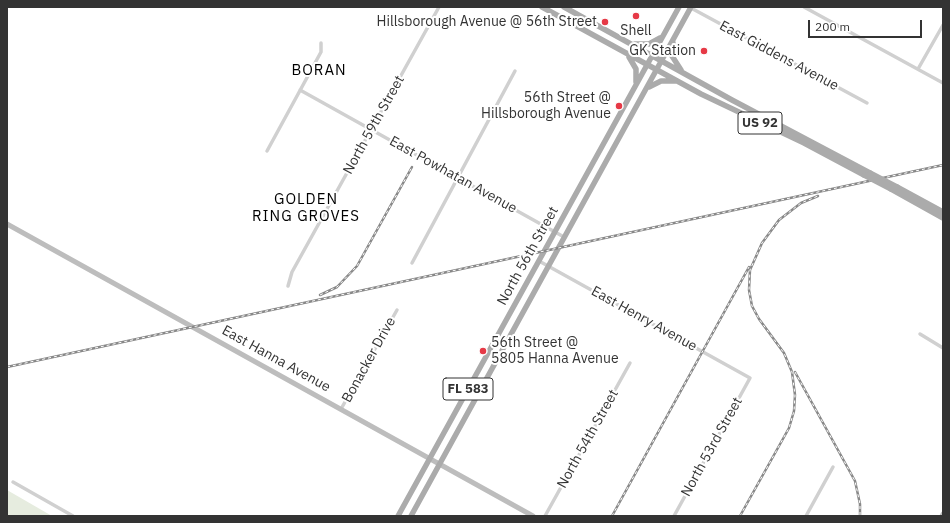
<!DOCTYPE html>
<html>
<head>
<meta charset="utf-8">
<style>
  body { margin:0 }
  #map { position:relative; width:950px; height:523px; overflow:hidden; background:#fff; font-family:"IBM Plex Sans",sans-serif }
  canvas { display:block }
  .frame { position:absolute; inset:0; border:8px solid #333; pointer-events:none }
  .scale { position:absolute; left:808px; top:20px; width:114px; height:18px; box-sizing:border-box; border:2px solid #333; border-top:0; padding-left:5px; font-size:12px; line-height:14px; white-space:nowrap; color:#333; -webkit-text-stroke:3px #fff; paint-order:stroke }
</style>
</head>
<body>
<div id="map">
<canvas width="950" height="523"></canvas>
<div class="frame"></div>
<div class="scale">200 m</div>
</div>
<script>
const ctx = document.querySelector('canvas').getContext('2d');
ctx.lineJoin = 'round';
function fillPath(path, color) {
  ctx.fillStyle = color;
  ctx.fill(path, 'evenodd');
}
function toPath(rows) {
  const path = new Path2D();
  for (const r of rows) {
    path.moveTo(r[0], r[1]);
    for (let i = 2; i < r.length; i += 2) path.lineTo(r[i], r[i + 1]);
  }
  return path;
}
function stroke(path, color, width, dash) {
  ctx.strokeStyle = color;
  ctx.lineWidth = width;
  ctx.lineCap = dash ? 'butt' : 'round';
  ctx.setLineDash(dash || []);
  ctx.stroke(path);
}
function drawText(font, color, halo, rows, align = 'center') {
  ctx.font = font + ' "IBM Plex Sans",sans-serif';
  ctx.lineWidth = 4;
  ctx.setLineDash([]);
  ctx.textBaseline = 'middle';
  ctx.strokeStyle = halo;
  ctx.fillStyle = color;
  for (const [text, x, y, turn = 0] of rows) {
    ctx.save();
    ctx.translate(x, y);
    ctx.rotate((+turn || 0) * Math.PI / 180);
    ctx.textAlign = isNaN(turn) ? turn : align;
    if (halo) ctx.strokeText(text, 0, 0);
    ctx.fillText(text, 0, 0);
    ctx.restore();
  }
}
const green = toPath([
  [7,490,52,516,7,516]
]);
const street = toPath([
  [804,7,943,83],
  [691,8,867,103],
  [918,69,943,25],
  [300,90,564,237],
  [267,151,321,52,321,43],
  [539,261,750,378,674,516],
  [412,263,515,71],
  [288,286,292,272,439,7],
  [920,334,943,348],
  [341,409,397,310],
  [13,482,73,516],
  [545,516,630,363],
  [806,516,833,467]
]);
const secondary = toPath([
  [7,224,533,516],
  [942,516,943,514]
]);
const primary = toPath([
  [542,7,701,94,804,143,864,175],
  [564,7,732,100,870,173],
  [673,43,672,56,681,70],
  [635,44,649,44,660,38],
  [629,57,636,69,636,82],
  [649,87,661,81,675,81],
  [897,187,943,212],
  [891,189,943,218],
  [398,516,679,7],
  [411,516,691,7]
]);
const rail = toPath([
  [320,295,337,287,357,266,412,167],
  [7,367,943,165],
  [795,372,855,481,860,504,860,516],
  [612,516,749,267],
  [740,516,789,428,794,411,795,395,792,372,784,353,759,319,752,306,749,290,750,270,762,243,779,220,801,203,818,196]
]);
const primaryBridge = toPath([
  [870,173,897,187],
  [864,175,891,189]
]);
const markers = [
  [636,16,4,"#e63946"],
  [605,22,4,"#e63946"],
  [704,51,4,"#e63946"],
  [619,106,4,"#e63946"],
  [483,351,4,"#e63946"]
];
const shields = [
  [760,123,44],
  [468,389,50]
];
const shieldNames = [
  ["US 92",760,123],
  ["FL 583",468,389]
];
const poiNames = [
  ["Hillsborough Avenue @ 56th Street",597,22],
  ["Shell",636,31,"center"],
  ["GK Station",696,51],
  ["56th Street @",611,98],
  ["Hillsborough Avenue",611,114],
  ["56th Street @",491,343,"left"],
  ["5805 Hanna Avenue",491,359,"left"]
];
const streetNames = [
  ["East Giddens Avenue",779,56,28],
  ["North 59th Street",374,125,-61],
  ["East Powhatan Avenue",453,175,29],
  ["North 56th Street",528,256,-61],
  ["East Henry Avenue",644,319,29],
  ["East Hanna Avenue",276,359,29],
  ["Bonacker Drive",369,360,-61],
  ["North 54th Street",588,439,-61],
  ["North 53rd Street",712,447,-61]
];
const neighbourhoodNames = [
  ["BORAN",319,71],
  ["GOLDEN",306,200],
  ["RING GROVES",306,217]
];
fillPath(green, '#e6ecdf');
stroke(street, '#d0d0d0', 3.5);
stroke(secondary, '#bdbdbd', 5);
stroke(primary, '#ababab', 5.5);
stroke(rail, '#888', 2.5);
stroke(rail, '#fff', 1, [3]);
stroke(primaryBridge, '#ababab', 5.5);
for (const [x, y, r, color] of markers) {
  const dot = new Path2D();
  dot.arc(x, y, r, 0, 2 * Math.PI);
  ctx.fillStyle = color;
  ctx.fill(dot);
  stroke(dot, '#fff', 1.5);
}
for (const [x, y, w] of shields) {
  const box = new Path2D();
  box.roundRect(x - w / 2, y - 11, w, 22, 3);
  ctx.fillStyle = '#fff';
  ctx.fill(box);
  stroke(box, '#333', 1);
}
drawText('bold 13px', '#333', null, shieldNames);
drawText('14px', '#333', '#fff', poiNames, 'right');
drawText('14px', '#333', '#fff', streetNames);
ctx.letterSpacing = '1px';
drawText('15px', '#000', '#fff', neighbourhoodNames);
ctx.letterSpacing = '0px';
</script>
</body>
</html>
